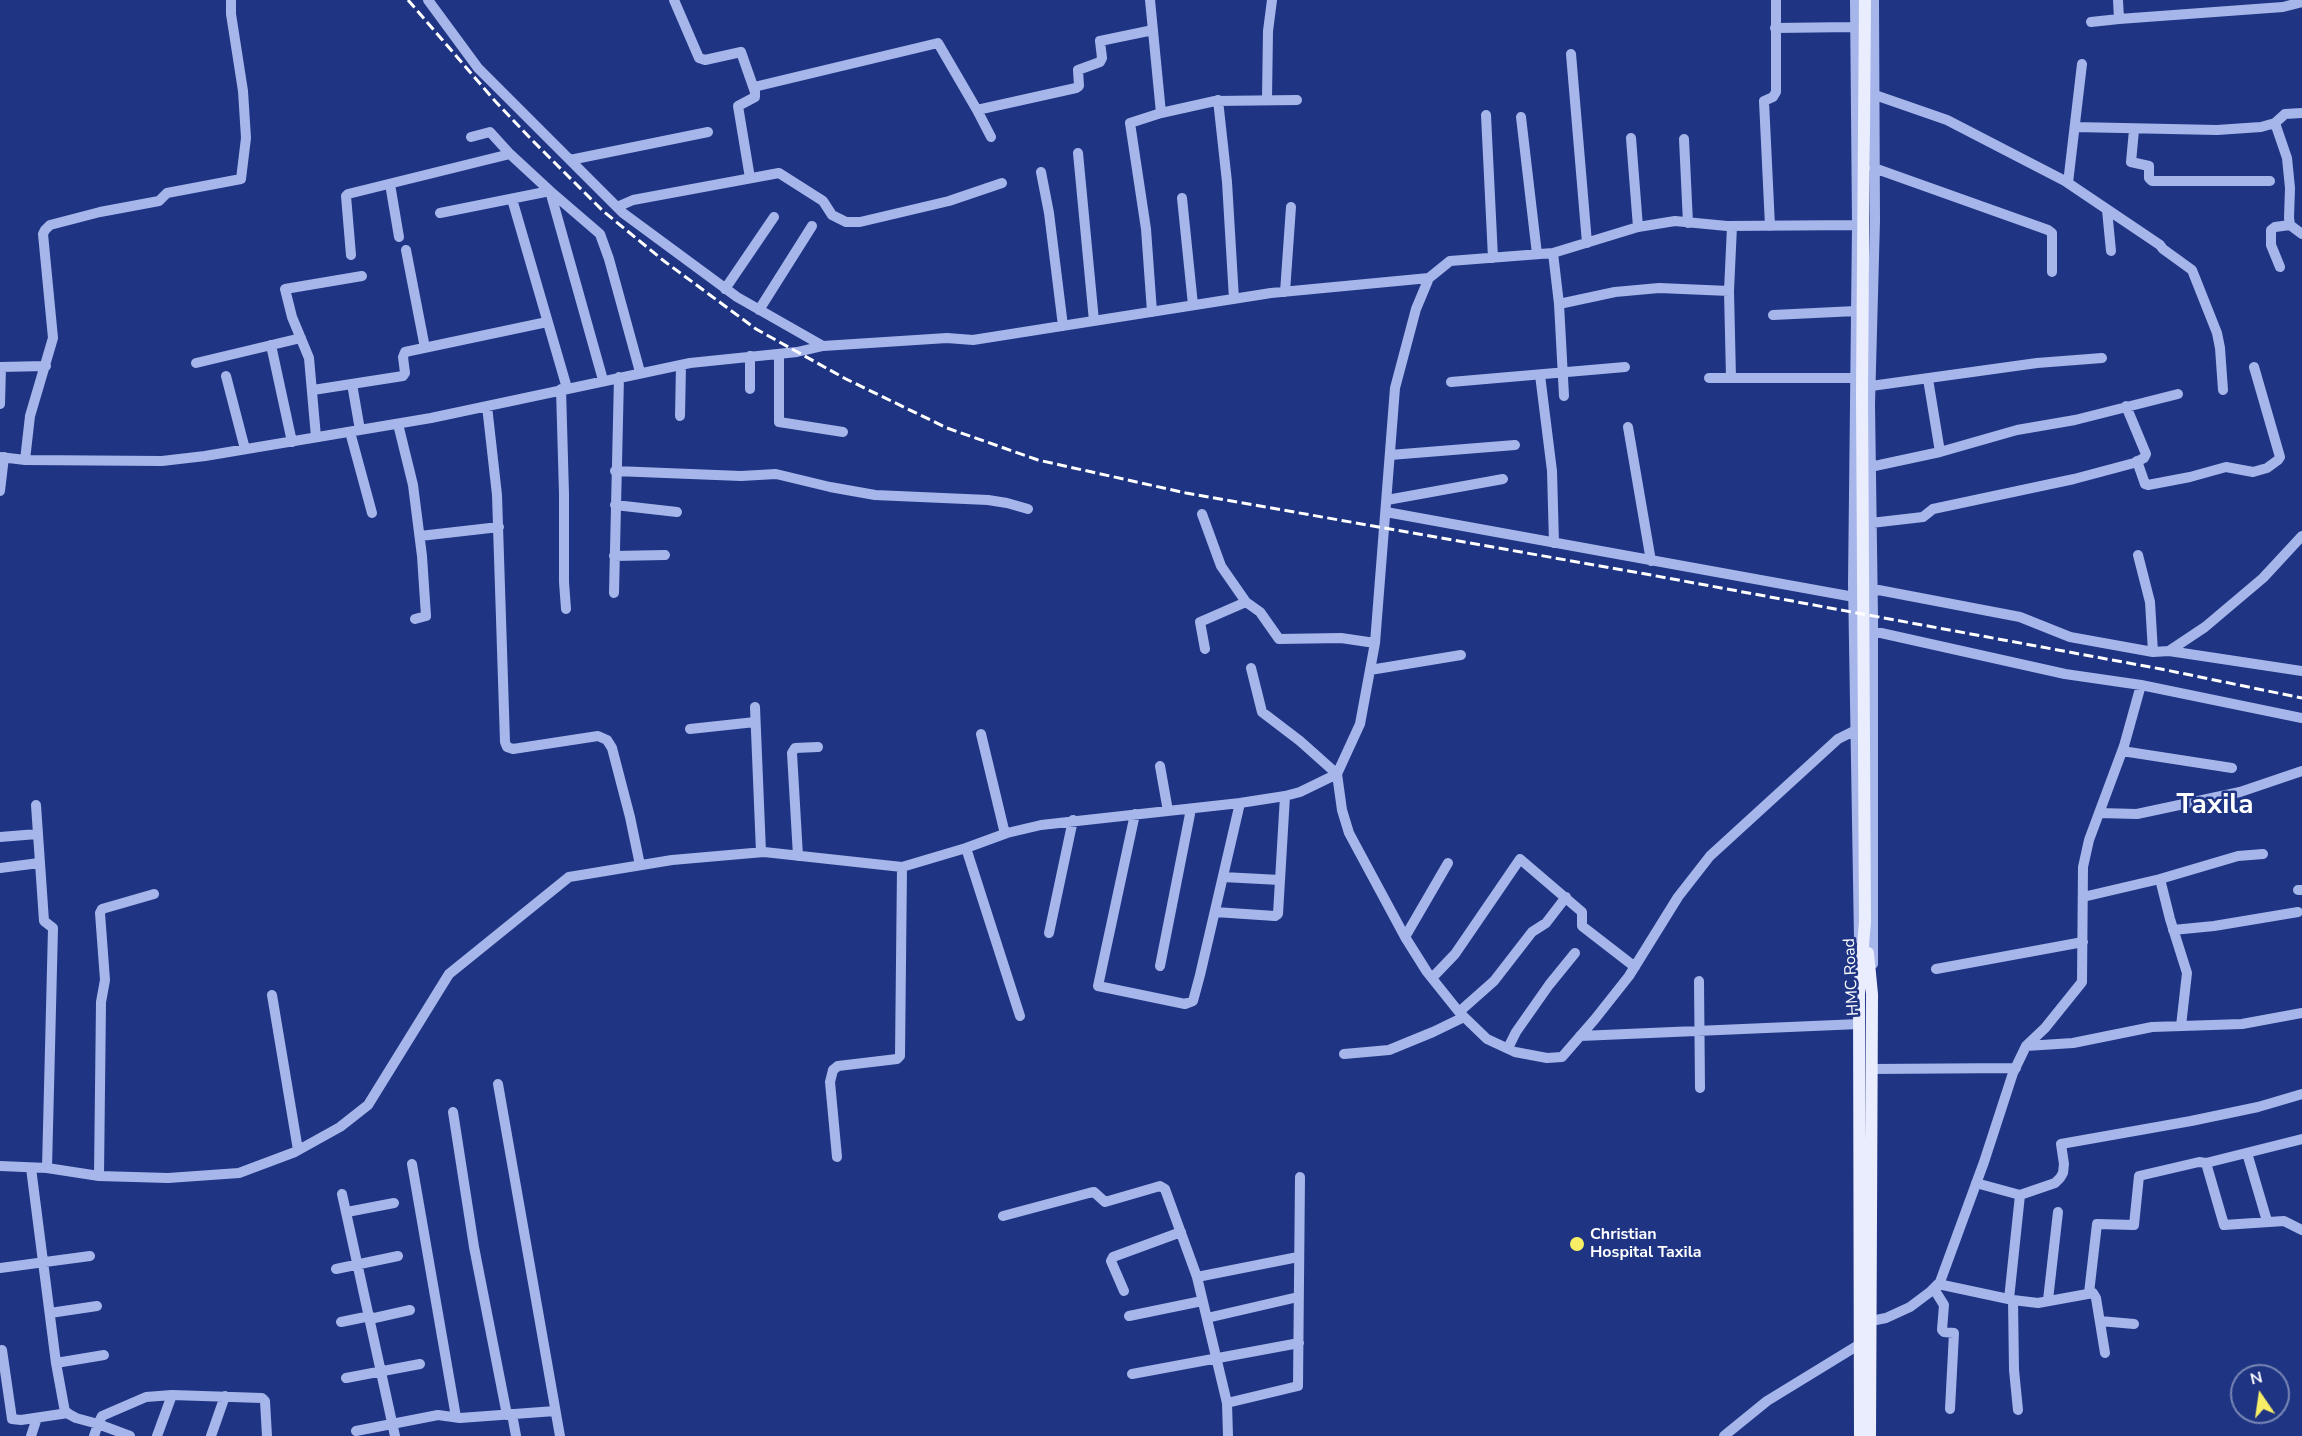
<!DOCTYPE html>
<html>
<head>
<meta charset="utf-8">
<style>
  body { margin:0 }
  #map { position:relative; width:2302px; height:1436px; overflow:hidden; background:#1f3584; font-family:"Nunito Sans",sans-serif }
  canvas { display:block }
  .north { position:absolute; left:2230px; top:1364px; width:60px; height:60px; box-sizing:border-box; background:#1f3584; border:2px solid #7986b5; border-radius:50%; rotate:347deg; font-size:16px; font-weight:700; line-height:24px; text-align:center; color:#fff }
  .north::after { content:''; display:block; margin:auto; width:21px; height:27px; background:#f8ee66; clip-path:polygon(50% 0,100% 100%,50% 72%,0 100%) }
</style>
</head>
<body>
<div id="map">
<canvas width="2302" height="1436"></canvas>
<div class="north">N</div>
</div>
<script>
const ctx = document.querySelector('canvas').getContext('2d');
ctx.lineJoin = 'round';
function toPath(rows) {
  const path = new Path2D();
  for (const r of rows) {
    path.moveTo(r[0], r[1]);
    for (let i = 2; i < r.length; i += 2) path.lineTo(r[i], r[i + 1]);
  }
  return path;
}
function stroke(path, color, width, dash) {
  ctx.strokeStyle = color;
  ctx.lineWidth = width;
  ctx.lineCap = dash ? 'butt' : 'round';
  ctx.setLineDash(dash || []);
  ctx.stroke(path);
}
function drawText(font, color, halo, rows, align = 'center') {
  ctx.font = font + ' "Nunito Sans",sans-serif';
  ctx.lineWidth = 5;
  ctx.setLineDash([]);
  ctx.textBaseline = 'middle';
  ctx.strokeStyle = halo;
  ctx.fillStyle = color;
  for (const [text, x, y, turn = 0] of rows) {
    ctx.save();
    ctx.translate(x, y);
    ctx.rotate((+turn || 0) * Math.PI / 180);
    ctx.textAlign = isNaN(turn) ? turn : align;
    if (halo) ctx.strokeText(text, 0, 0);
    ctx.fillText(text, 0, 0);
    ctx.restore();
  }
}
const minor = toPath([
  [428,0,478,68,623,213,737,297,823,346],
  [674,0,699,58,705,60,741,52,755,92,755,97,738,106,750,178],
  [1150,0,1161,113],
  [1855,0,1857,225,1853,584,1859,939],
  [2118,0,2119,19,2283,7,2302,2],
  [2091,22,2119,19],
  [1775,28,1854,27],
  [1571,54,1587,243],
  [754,87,938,43,977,110,991,137],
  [1875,95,1947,120,2065,181,2160,245,2163,249,2192,270,2217,333,2220,348,2223,390],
  [1267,99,1268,31,1272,0],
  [1218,100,1227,182,1234,299],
  [977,110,1076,88,1079,86,1078,70,1100,62,1102,58,1100,41,1153,30],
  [1486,115,1493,258],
  [1521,117,1537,254],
  [2275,123,2287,158,2290,188,2289,218,2290,225,2302,234],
  [2075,127,2217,130,2261,127,2275,123,2285,114,2302,113],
  [2134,130,2131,162,2149,166,2149,178,2152,181,2270,181],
  [471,137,490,132,510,154,550,191,603,380],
  [1631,138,1638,227],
  [1684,139,1688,223],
  [1078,153,1094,321],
  [570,160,708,132],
  [1874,168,2048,230,2052,233,2052,272],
  [1041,172,1049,213,1063,326],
  [2068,183,2082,64],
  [390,184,399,237],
  [1182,198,1193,305],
  [512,199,567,388],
  [617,207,633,200,779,173,823,201,832,215,846,222,860,222,949,201,1002,183],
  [2107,210,2111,251],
  [440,213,550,191,600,234,609,259,640,372],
  [1770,226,1764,101,1773,97,1776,92,1776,0],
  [406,250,425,348],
  [1553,253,1559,304,1564,396],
  [351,255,346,196,348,194,510,154],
  [2280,267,2271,245,2271,230,2275,227,2290,225],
  [725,289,774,217],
  [1285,292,1291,207],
  [1559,304,1615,292,1659,288,1729,291],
  [759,310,812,226],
  [1152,312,1146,229,1130,123,1161,113,1215,101,1297,100],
  [1773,315,1856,311],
  [271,345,292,442],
  [779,354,779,422,843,432],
  [196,363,301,338],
  [0,367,46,366],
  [1540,375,1552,471,1554,543],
  [226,376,245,449],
  [1709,378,1855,378],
  [1731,378,1729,291,1732,226],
  [1928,379,1940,452],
  [1451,382,1625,367],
  [352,384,360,430],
  [1871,386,2037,363,2102,358],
  [561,389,564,494,564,582,566,609],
  [750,389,750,356],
  [313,390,403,376,405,373,403,357,405,352,547,322],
  [0,404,1,367],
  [487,406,497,495,505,742,507,747,513,749,598,736,607,740,612,748,630,817,640,865],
  [680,416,681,365],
  [398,424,413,485,422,556,426,616,415,619],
  [1628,427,1651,561],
  [350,432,372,513],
  [316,437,309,358,292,317,285,289,362,276],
  [1390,455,1515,445],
  [0,457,25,460,162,461,205,456,431,418,690,363,797,352,823,346,947,338,973,340,1271,293,1429,278,1450,261,1553,253,1638,227,1675,221,1727,226,1857,225],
  [25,460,30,416,53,338,43,234,45,230,50,225,100,212,159,201,167,193,241,179,246,138,243,91,231,14,231,0],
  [2137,461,2145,484,2148,485,2190,477,2226,467,2253,472,2267,468,2278,460,2280,457,2254,367],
  [1870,467,1940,452,2017,430,2075,420,2178,394],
  [615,471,741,476,776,474,830,487,875,495,988,500,1007,503,1028,509],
  [0,491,4,457],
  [1387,500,1503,479],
  [615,505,677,512],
  [1386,512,1854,597],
  [1202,514,1221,566,1246,602,1260,612,1279,639,1341,638,1375,643],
  [1871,523,1923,517,1933,509,2074,479,2134,463,2144,458,2146,454,2126,406],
  [420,536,499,527],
  [2138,555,2150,602,2153,652],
  [614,556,665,555],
  [1868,588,2020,617,2070,637,2153,652,2169,651,2302,671],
  [614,593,619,377],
  [1872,631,2065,674,2141,685,2302,718],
  [1205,649,1200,622,1246,602],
  [2169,651,2205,627,2263,578,2302,536],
  [1251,668,1262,712,1300,741,1337,774,1342,810,1349,833,1405,937,1427,972,1459,1012,1487,1039,1515,1052,1547,1058,1562,1057,1595,1019,1629,976,1678,897,1710,856,1838,739,1856,730],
  [1370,670,1461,655],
  [755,707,761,852],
  [690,729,755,722],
  [981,734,1005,834],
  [2122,751,2232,768],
  [1160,766,1168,811],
  [36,805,44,921,53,928,47,1168],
  [2099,813,2137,814,2240,792,2302,771],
  [1135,814,1098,986,1185,1004,1193,1001,1200,975,1240,803],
  [0,837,37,834],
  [966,848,1020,1016],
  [798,856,792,753,795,748,818,747],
  [0,868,39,863],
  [1223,877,1280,880],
  [2160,879,2170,919,2187,973,2181,1026],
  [2298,890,2302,890],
  [2083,897,2160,879,2238,856,2263,854],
  [1215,912,1275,916,1278,914,1285,796],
  [2173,930,2214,926,2298,912],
  [1049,933,1073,820],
  [1405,937,1448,863],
  [1873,964,1873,617,1870,404,1875,221,1874,0],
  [1160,966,1191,809],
  [1936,969,2083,942],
  [1432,978,1455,954,1520,859,1582,912,1582,926,1635,967],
  [1699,981,1700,1088],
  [272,995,298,1150],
  [1459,1012,1494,981,1532,932,1546,923,1566,897],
  [1580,1036,1859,1024],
  [2026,1046,2073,1043,2152,1027,2242,1024,2302,1013],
  [1508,1048,1516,1032,1549,985,1575,953],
  [1344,1054,1389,1050,1433,1032,1464,1017],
  [1871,1069,2016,1068],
  [498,1084,560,1436],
  [453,1112,474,1247,507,1415],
  [2247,1153,2267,1221],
  [837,1157,830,1082,833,1070,838,1066,897,1059,900,1056,902,867],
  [2206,1163,2224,1225,2284,1221,2302,1230],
  [412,1164,456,1417],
  [0,1166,47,1168,99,1176,168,1178,239,1173,295,1152,340,1127,368,1105,449,974,569,877,672,860,764,852,902,867,966,848,1007,833,1041,825,1240,803,1285,796,1300,792,1337,774,1360,724,1375,643,1395,388,1416,309,1429,278],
  [31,1168,56,1363,65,1412,76,1418,98,1424,102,1416,146,1397,172,1395,262,1398,265,1401,267,1436],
  [99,1176,101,1002,105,980,100,913,102,909,154,894],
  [1976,1183,2020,1195,2055,1183,2060,1178,2063,1173,2064,1164,2061,1144,2191,1121,2258,1107,2302,1094],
  [342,1194,395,1436],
  [347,1212,394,1203],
  [1003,1216,1089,1193,1094,1192,1105,1202,1160,1186,1165,1189,1197,1277,1227,1403,1228,1436],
  [0,1268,90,1256],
  [336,1269,398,1256],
  [1197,1277,1298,1257],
  [1938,1284,2013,1300,2038,1303,2093,1293,2096,1298,2105,1353],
  [1934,1289,1944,1305,1942,1330,1944,1332,1954,1333,1950,1409],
  [1124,1291,1111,1261,1113,1257,1181,1232],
  [2089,1293,2097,1224,2134,1225,2139,1176,2199,1162,2206,1163,2302,1139],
  [2009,1299,2020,1195],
  [2013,1300,2014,1370,2018,1410],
  [2048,1300,2058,1212],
  [50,1313,97,1306],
  [1129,1316,1202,1301],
  [1207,1318,1298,1297],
  [370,1319,410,1310],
  [1871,1321,1886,1318,1910,1307,1930,1292,1940,1282,1984,1162,2013,1073,2026,1046,2045,1028,2082,982,2083,867,2089,840,2124,746,2141,685],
  [2100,1321,2134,1324],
  [341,1322,370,1316],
  [2,1350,12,1419,21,1420,68,1413],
  [56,1363,104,1355],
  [1132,1374,1299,1343],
  [346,1378,420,1364],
  [1227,1403,1298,1386,1300,1177],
  [512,1414,516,1436],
  [356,1431,438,1415,460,1418,555,1411],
  [31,1436,37,1418],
  [94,1436,98,1424,130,1436],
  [157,1436,172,1395],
  [211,1436,225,1396],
  [1724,1436,1767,1401,1865,1341]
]);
const major = toPath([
  [1868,953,1872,994,1870,1436],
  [1860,1436,1859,993,1865,922,1862,394,1865,0]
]);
const rail = toPath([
  [408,0,495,101,530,138,603,211,664,261,756,329,846,379,947,428,1038,460,1186,493,1640,573,2161,669,2302,698]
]);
const markers = [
  [1577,1244,8,"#f8ee66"]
];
const streetNames = [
  ["HMC Road",1852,977,-93]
];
const poiNames = [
  ["Christian",1590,1235],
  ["Hospital Taxila",1590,1253]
];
const townNames = [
  ["Taxila",2215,806]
];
stroke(minor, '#a6b6ea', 10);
stroke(major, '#eaedfe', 12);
stroke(rail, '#fff', 3, [10, 4.5]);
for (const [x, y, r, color] of markers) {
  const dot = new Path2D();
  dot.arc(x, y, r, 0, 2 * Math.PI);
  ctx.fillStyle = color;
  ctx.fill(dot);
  stroke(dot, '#1f3584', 2);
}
drawText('16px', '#fff', '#1f3584', streetNames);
drawText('bold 16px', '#fff', '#1f3584', poiNames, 'left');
drawText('bold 28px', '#fff', '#1f3584', townNames);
</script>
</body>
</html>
